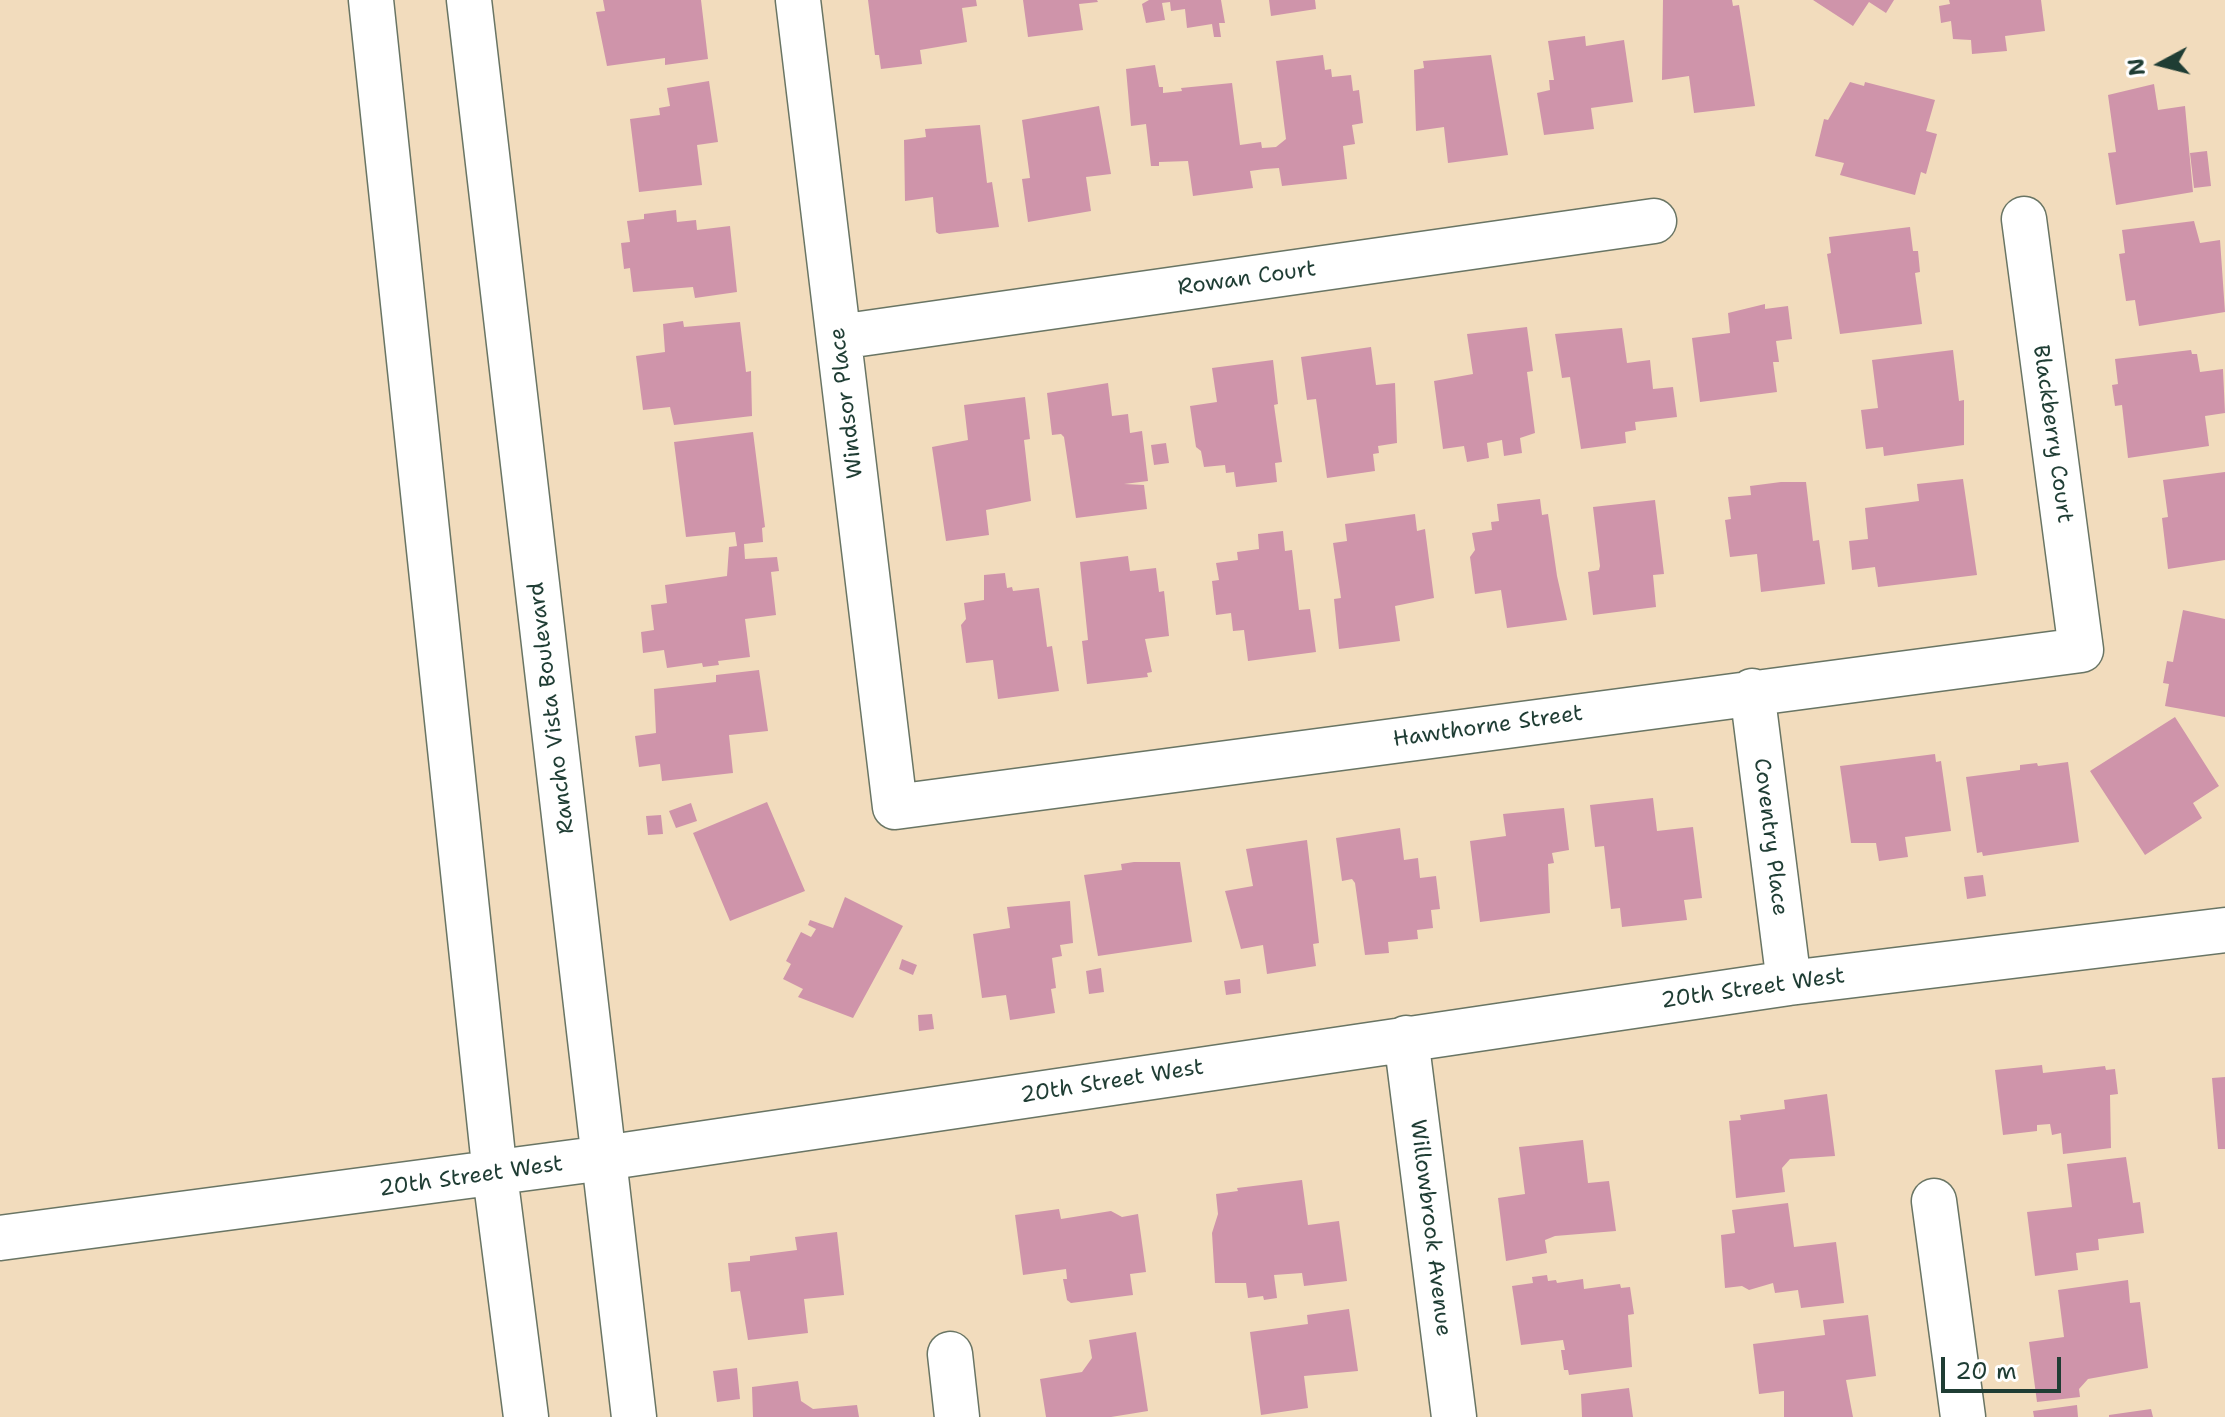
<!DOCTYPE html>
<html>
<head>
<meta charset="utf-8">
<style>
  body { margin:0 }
  #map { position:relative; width:2225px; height:1417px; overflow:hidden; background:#f2dcbd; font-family:"Shantell Sans",sans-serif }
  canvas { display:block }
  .north { position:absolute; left:2121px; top:24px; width:80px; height:80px; -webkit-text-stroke:6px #fff; paint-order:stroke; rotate:263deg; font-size:22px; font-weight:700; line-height:32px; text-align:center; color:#1f3d34 }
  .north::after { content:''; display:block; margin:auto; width:28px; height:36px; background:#1f3d34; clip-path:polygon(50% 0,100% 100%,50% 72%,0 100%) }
  .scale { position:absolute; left:1941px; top:1357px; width:120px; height:36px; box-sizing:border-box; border:4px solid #1f3d34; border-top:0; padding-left:10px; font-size:24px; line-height:28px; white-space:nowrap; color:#1f3d34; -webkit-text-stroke:6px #fff; paint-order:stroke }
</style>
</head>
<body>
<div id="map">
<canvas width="2225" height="1417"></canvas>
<div class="north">N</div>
<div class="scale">20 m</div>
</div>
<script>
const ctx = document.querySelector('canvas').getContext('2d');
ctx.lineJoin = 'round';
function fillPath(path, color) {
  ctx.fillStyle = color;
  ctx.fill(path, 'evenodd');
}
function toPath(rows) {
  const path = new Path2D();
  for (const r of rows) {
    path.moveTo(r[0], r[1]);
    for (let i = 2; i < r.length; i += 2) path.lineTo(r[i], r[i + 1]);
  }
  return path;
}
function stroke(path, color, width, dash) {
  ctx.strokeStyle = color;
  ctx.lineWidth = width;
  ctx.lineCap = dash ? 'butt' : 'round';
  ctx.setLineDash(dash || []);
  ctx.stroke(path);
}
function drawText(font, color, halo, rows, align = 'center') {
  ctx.font = font + ' "Shantell Sans",sans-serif';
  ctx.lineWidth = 6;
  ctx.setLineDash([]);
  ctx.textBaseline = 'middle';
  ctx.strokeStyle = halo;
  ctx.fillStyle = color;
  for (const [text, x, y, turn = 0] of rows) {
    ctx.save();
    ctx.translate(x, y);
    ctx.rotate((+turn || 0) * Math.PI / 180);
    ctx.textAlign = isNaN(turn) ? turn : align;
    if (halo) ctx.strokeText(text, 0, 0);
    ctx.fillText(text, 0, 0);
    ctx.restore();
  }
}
const building = toPath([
  [603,0,701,0,708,59,665,65,665,58,607,66,596,12,605,11],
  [868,0,976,0,977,6,962,8,967,42,920,50,922,64,881,69,879,55,875,55],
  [1023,0,1097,0,1098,2,1079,4,1083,30,1028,37],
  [1149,0,1221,0,1225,23,1219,23,1221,37,1214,37,1212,24,1187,28,1185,9,1171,11,1170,2,1162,3,1165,20,1146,23,1142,4],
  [1269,0,1315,0,1316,9,1271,16],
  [1663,0,1732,0,1733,6,1739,5,1755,106,1694,113,1689,76,1662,80],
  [1813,0,1894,0,1886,13,1869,2,1853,26],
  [1949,0,2041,0,2045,31,2005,36,2007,51,1972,54,1971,40,1953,39,1951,21,1941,23,1939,6,1950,4],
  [1585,36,1586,46,1624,40,1633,102,1591,108,1594,129,1544,135,1537,93,1550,90,1549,80,1554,80,1548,41],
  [1323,55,1325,70,1331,69,1332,77,1351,75,1353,91,1359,90,1363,123,1352,125,1355,144,1343,146,1347,179,1282,186,1279,168,1265,169,1250,171,1253,188,1193,196,1188,161,1159,162,1159,166,1151,166,1146,124,1131,126,1126,69,1155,65,1159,87,1163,87,1163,93,1182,91,1181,88,1232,83,1240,145,1261,142,1262,148,1276,147,1286,139,1276,61],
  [1491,55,1508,155,1448,163,1444,127,1416,131,1414,70,1424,68,1423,61],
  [709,81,718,142,697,145,702,185,639,192,630,119,660,115,659,108,670,106,667,88],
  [1850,82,1864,86,1865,82,1935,100,1926,131,1937,134,1926,174,1921,172,1915,195,1840,175,1844,163,1815,156,1824,119,1828,120],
  [2154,84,2158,110,2185,106,2193,192,2116,205,2108,153,2116,152,2108,95],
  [1099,106,1111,174,1086,177,1091,211,1028,222,1022,179,1030,178,1022,120],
  [980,125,987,183,992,182,999,227,939,234,936,232,933,197,905,201,904,140,926,137,925,129],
  [2207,151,2211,186,2194,188,2190,153],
  [676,210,677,222,696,220,697,230,730,226,737,292,695,298,693,287,633,292,630,268,624,269,621,243,630,242,627,221,644,219,644,214],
  [2194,221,2200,243,2220,240,2225,312,2139,326,2135,300,2126,301,2119,254,2125,253,2122,230],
  [1910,227,1913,251,1918,251,1920,272,1915,273,1922,324,1840,334,1827,254,1831,253,1829,237],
  [1765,304,1765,309,1788,306,1792,339,1776,341,1779,362,1773,362,1777,392,1700,402,1692,338,1730,333,1728,313],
  [683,321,684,327,740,322,746,372,751,371,752,416,674,425,670,407,643,410,636,356,665,352,663,324],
  [1527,327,1533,371,1527,372,1535,433,1520,438,1522,453,1504,456,1502,440,1487,443,1489,458,1467,462,1464,446,1443,449,1434,381,1473,374,1467,334],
  [1622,328,1627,363,1650,360,1653,389,1673,387,1677,417,1635,422,1636,430,1625,432,1626,443,1581,449,1570,377,1562,378,1555,334],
  [1371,347,1376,385,1395,383,1397,443,1378,446,1379,453,1373,454,1375,471,1327,478,1316,399,1307,400,1301,357],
  [1953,350,1959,401,1964,400,1964,445,1884,456,1883,447,1866,449,1861,410,1878,408,1872,360],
  [2191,350,2192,354,2197,354,2200,372,2223,369,2225,413,2205,416,2209,446,2128,458,2122,405,2115,406,2112,385,2118,384,2115,359],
  [1273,360,1278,404,1274,405,1282,462,1275,463,1277,482,1236,487,1234,472,1226,473,1225,465,1204,467,1201,451,1196,447,1190,406,1217,402,1212,368],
  [1108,383,1112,416,1128,414,1130,433,1142,431,1148,481,1124,484,1144,485,1147,509,1076,518,1064,437,1061,434,1052,435,1047,393],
  [1025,397,1030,439,1024,440,1031,501,986,510,989,535,946,541,932,447,968,440,964,405],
  [753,432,765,527,762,528,763,542,744,544,745,559,777,557,779,571,771,572,776,615,745,619,750,657,718,661,719,665,703,667,702,663,667,668,664,650,643,653,641,632,654,630,651,605,667,603,665,585,727,576,729,547,737,546,735,532,686,537,674,442],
  [1166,443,1169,463,1154,465,1151,445],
  [2225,472,2225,560,2168,569,2162,518,2168,517,2163,480],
  [1963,479,1977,575,1878,587,1875,567,1852,570,1849,541,1868,539,1865,508,1919,501,1917,484],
  [1781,482,1806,482,1813,541,1819,540,1825,584,1761,592,1757,554,1730,557,1725,520,1731,519,1728,497,1751,495,1750,486],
  [1540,499,1542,515,1548,514,1557,576,1567,620,1507,628,1501,590,1475,594,1470,557,1475,550,1472,533,1492,530,1491,522,1499,521,1497,504],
  [1655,500,1664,574,1653,575,1656,607,1593,615,1588,572,1599,570,1600,566,1593,507],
  [1415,514,1417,531,1425,529,1434,598,1395,606,1400,641,1339,649,1334,599,1341,598,1333,543,1347,541,1345,524],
  [1283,531,1285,551,1292,550,1299,610,1310,609,1316,652,1248,661,1244,630,1233,631,1231,613,1216,615,1212,581,1219,580,1216,563,1238,560,1237,552,1259,549,1258,534],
  [1128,556,1130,571,1156,568,1159,592,1164,591,1169,636,1145,639,1152,672,1147,673,1148,677,1087,684,1082,641,1088,640,1080,562],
  [1005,573,1007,588,1012,587,1013,591,1039,588,1047,647,1052,646,1059,691,998,699,993,660,966,663,961,625,966,619,964,603,984,600,984,575],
  [2183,610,2225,619,2225,717,2165,706,2169,684,2163,683,2167,661,2173,662],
  [759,670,768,731,729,735,733,773,662,781,660,764,639,767,635,736,656,733,654,689,716,682,716,675],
  [2175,717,2219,786,2193,803,2202,818,2145,855,2090,771],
  [1935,754,1936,762,1941,761,1951,831,1905,837,1908,857,1879,861,1876,843,1851,843,1840,766],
  [2068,762,2079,842,1983,856,1982,852,1977,853,1966,777,2020,770,2020,765,2037,763,2038,766],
  [1653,798,1657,831,1693,827,1702,898,1684,900,1687,920,1622,927,1620,908,1611,909,1604,846,1595,847,1590,805],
  [767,802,805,891,730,921,693,833],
  [691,803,697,821,676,828,669,811],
  [1564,808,1569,850,1552,853,1554,863,1548,864,1550,913,1480,922,1470,841,1506,836,1503,814],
  [661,815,663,834,648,835,646,816],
  [1400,828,1404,860,1418,858,1420,878,1436,876,1440,909,1431,910,1433,928,1417,930,1418,939,1388,942,1389,953,1365,955,1355,883,1352,879,1342,881,1336,838],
  [1307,840,1319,943,1313,944,1316,966,1267,974,1263,945,1241,949,1225,891,1253,886,1246,849],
  [1134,862,1180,862,1192,942,1098,956,1084,875,1122,870,1121,864],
  [1983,875,1986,896,1967,899,1964,877],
  [845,897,903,926,853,1018,798,997,803,989,783,979,791,964,786,961,801,932,811,937,816,929,808,925,810,920,833,928],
  [1070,901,1073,943,1060,945,1062,956,1052,958,1056,988,1051,989,1055,1013,1010,1020,1006,995,982,998,973,934,1010,928,1007,907],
  [902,959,917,965,913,975,899,969],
  [1101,968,1104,992,1089,994,1086,971],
  [1240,979,1241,993,1226,995,1224,981],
  [932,1014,934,1029,919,1031,918,1015],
  [2042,1065,2043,1073,2105,1066,2106,1070,2115,1069,2118,1094,2110,1095,2111,1148,2063,1154,2061,1133,2052,1135,2050,1124,2037,1125,2037,1131,2003,1135,1995,1070],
  [2225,1077,2225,1149,2218,1149,2212,1078],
  [1827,1094,1835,1156,1790,1159,1782,1168,1785,1192,1736,1198,1729,1121,1741,1120,1740,1115,1785,1109,1784,1100],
  [1583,1140,1588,1183,1609,1181,1616,1231,1555,1236,1545,1240,1547,1253,1506,1261,1498,1198,1525,1194,1519,1147],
  [2126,1157,2133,1203,2140,1202,2144,1233,2098,1239,2099,1250,2076,1253,2078,1270,2035,1276,2027,1212,2072,1207,2067,1164],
  [1302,1180,1308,1225,1339,1221,1347,1281,1304,1286,1302,1273,1274,1275,1277,1298,1264,1300,1263,1296,1248,1298,1246,1283,1215,1283,1212,1233,1218,1214,1216,1194,1238,1191,1237,1188],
  [1788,1203,1794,1247,1836,1242,1844,1303,1801,1308,1798,1290,1775,1293,1773,1283,1749,1290,1742,1286,1725,1288,1721,1235,1735,1233,1732,1210],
  [1059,1209,1061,1219,1111,1211,1122,1217,1138,1214,1146,1272,1130,1274,1133,1295,1071,1303,1067,1300,1063,1279,1067,1279,1066,1269,1023,1275,1015,1215],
  [837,1232,844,1295,804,1299,808,1333,748,1340,740,1291,731,1292,728,1263,750,1261,750,1256,797,1250,795,1237],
  [1547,1275,1548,1281,1556,1280,1557,1283,1583,1279,1584,1289,1620,1284,1621,1288,1630,1287,1634,1314,1628,1315,1632,1367,1569,1375,1568,1370,1564,1370,1561,1350,1565,1350,1563,1340,1521,1345,1512,1286,1533,1283,1532,1277],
  [2128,1280,2130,1303,2140,1302,2148,1368,2088,1379,2079,1389,2080,1397,2037,1402,2029,1342,2064,1337,2058,1290],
  [1349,1309,1358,1371,1304,1376,1308,1408,1261,1415,1250,1332,1308,1324,1307,1315],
  [1868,1315,1876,1376,1846,1380,1853,1417,1784,1417,1784,1391,1759,1394,1753,1344,1825,1335,1823,1320],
  [1136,1332,1148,1411,1111,1417,1046,1417,1040,1379,1082,1372,1092,1358,1089,1340],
  [737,1368,740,1399,717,1402,713,1371],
  [798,1381,801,1401,813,1409,857,1405,859,1417,753,1417,752,1387],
  [1629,1388,1633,1417,1582,1417,1581,1394],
  [2077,1405,2078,1417,2034,1417,2033,1411],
  [2151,1409,2153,1417,2109,1417,2109,1415]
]);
const minor = toPath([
  [798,0,895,807,2081,650,2024,219],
  [839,337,1654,221],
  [1752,691,1789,983],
  [1406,1038,1454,1417],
  [604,1158,1789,983,2225,930],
  [1934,1201,1963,1417],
  [950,1354,957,1417]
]);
const major = toPath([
  [371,0,495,1175,526,1417],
  [469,0,634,1417],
  [0,1238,604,1158]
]);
const streetNames = [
  ["Rowan Court",1247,279,-8],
  ["Windsor Place",847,403,-97],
  ["Blackberry Court",2052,434,82],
  ["Rancho Vista Boulevard",552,708,-97],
  ["Hawthorne Street",1488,727,-8],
  ["Coventry Place",1770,837,83],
  ["20th Street West",1753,989,-8],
  ["20th Street West",1112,1082,-9],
  ["20th Street West",471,1177,-8],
  ["Willowbrook Avenue",1430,1228,83]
];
fillPath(building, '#cf94aa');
stroke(minor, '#697564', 47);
stroke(major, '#697564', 47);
stroke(minor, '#fff', 44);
stroke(major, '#fff', 44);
drawText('22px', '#1f3d34', '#fff', streetNames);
</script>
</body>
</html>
